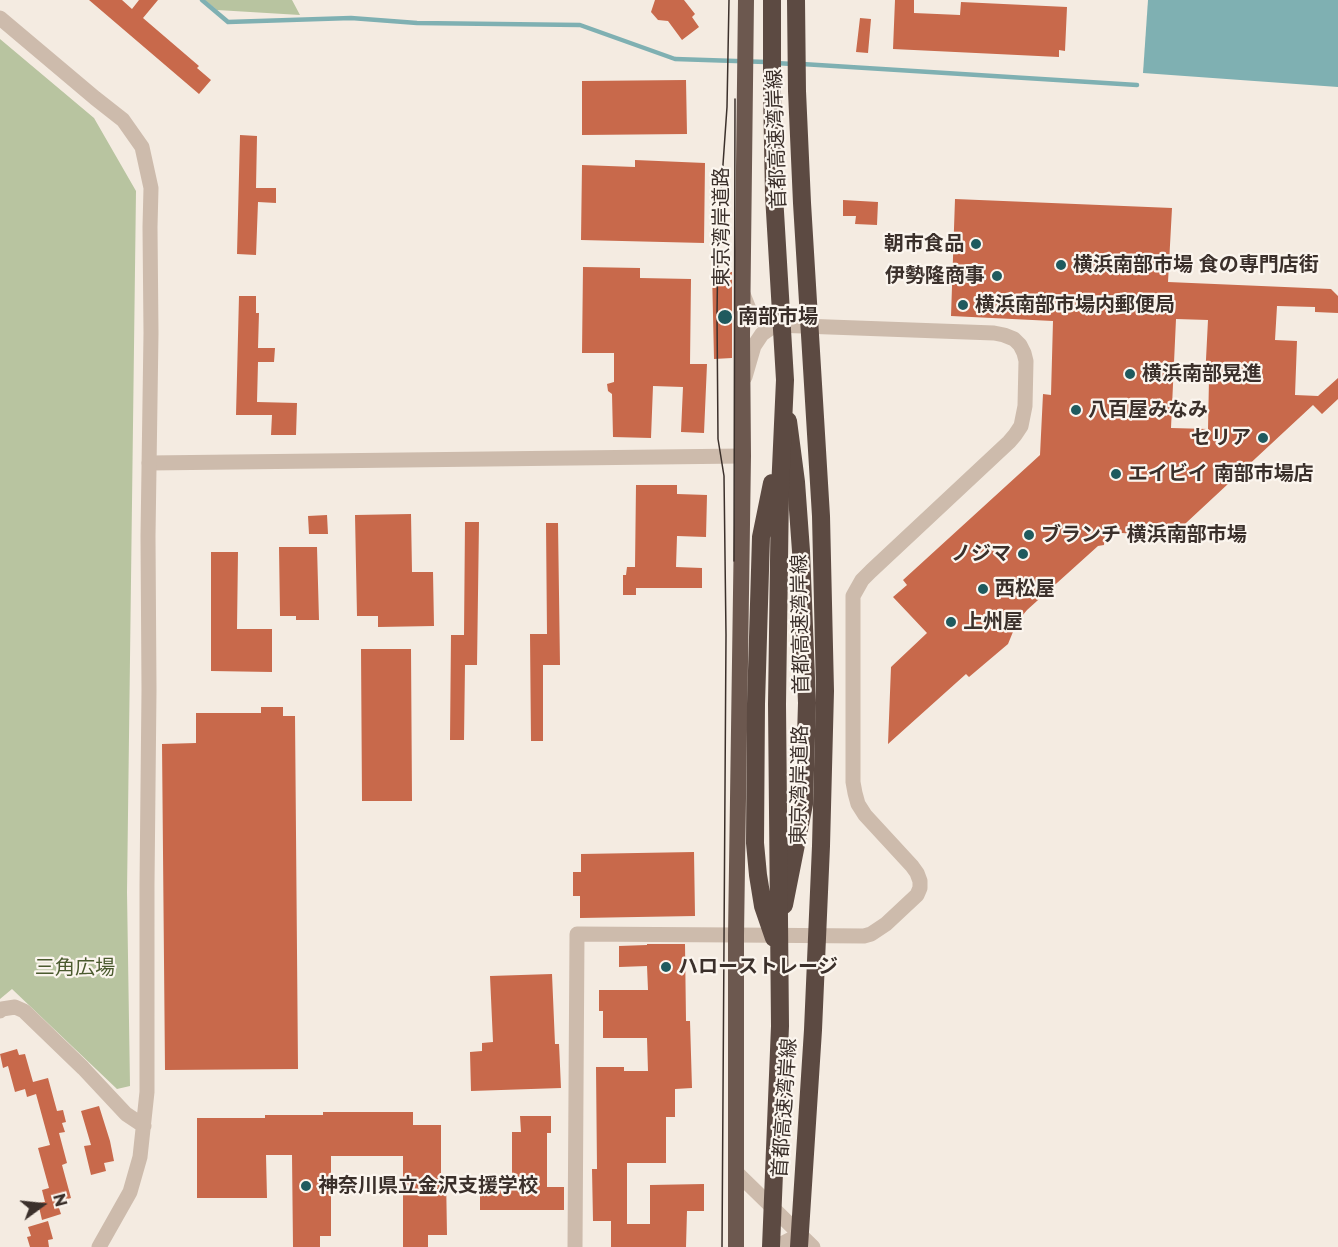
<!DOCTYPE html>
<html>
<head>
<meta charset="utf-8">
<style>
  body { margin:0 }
  #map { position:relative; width:1338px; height:1247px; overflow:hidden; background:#f4ebe1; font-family:Montserrat,sans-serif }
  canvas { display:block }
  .north { position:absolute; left:12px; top:1175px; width:60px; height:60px; -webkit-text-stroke:4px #fbf5ee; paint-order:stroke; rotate:75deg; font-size:16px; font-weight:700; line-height:24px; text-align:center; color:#3b302b }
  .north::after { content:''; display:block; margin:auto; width:21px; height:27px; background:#3b302b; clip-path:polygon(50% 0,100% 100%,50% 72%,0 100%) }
</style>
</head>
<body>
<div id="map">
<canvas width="1338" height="1247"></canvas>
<div class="north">N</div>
</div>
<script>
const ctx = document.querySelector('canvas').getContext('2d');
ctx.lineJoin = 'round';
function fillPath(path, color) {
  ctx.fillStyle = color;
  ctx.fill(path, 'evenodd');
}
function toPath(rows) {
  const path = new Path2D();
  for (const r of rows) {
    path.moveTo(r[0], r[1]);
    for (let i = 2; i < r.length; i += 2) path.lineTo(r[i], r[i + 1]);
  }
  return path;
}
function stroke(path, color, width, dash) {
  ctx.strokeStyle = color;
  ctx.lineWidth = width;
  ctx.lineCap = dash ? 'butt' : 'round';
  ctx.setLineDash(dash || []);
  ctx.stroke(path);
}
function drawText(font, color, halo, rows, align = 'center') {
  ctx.font = font + ' Montserrat,"Noto Sans JP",sans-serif';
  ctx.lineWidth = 4.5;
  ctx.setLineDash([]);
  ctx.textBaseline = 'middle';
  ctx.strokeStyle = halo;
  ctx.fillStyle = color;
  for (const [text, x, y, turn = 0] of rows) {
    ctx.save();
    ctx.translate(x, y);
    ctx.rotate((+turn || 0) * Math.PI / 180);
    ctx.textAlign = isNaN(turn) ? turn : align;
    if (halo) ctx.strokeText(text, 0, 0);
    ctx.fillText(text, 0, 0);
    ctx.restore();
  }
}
const green = toPath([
  [205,0,292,0,300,15,217,10],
  [0,39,94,118,136,191,127,892,130,1086,117,1089,12,989,0,999]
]);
const water = toPath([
  [1148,0,1338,0,1338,87,1143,73]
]);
const stream = toPath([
  [202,0,228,22,351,18,417,23,580,25,675,59,766,62],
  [775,63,793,64],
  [802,64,1137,85]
]);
const building = toPath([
  [89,0,122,0,132,9,139,0,158,0,143,18,199,66,197,68,211,80,199,94],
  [655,0,684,0,695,14,692,17,699,27,682,40,668,21,658,20,651,12],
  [895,0,914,0,914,13,960,15,961,2,1067,7,1065,51,1059,50,1059,57,893,49],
  [860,18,871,19,868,53,856,52],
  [686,80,687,134,582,135,582,81],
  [240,135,257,136,256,188,276,188,276,203,258,202,256,255,237,254],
  [635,160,705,163,704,243,581,240,582,165,635,167],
  [955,199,1172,208,1168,282,1331,289,1338,296,1338,313,1315,312,1315,307,1277,306,1275,340,1297,341,1295,395,1318,396,1338,378,1338,399,1322,414,1313,405,1172,536,1105,532,1104,545,1098,546,1027,610,1017,622,1008,644,969,677,966,674,888,744,891,667,927,633,893,597,907,585,903,580,1040,455,1043,394,1051,395,1053,321,951,316],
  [1176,319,1208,320,1205,379,1209,379,1208,429,1171,428],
  [843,200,878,202,877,225,855,224,856,216,843,216],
  [583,267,640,268,640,278,691,279,690,364,707,364,704,433,681,432,683,387,653,386,651,438,613,437,612,394,608,391,607,384,614,382,614,353,582,353],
  [712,271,732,272,732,358,714,359],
  [239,296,256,296,256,313,259,313,258,348,275,348,274,362,258,362,257,402,297,403,296,435,271,435,272,415,236,415],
  [636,485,677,485,677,494,707,495,706,537,677,536,676,567,702,568,702,588,636,588,636,595,623,595,623,575,626,575,627,567,635,567],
  [411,514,412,572,433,572,434,626,378,627,378,616,357,616,355,515],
  [327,515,328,534,309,534,308,516],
  [465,522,479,522,477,665,465,665,464,740,450,740,451,635,464,635],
  [546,523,558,523,560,665,543,665,543,741,531,741,530,634,547,634],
  [279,547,317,547,319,620,296,620,296,616,280,616],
  [211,552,238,552,237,629,272,629,272,672,211,671],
  [361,649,411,649,412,801,362,801],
  [261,707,283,707,283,716,295,716,298,1069,165,1070,162,744,196,743,196,713,261,713],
  [694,852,695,916,580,918,580,896,573,896,573,872,581,872,581,854],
  [647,944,685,944,686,1021,690,1021,692,1088,675,1089,675,1117,666,1117,666,1163,627,1163,627,1224,650,1224,650,1185,704,1184,704,1211,687,1211,686,1247,611,1247,611,1221,593,1221,592,1169,597,1169,596,1067,624,1067,624,1071,648,1071,647,1038,603,1038,603,1011,599,1011,599,990,648,990,647,966,619,967,619,946,647,945],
  [552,974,555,1044,559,1044,561,1088,471,1091,470,1052,482,1051,482,1043,493,1042,490,976],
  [17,1049,19,1055,25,1054,33,1082,48,1078,57,1111,63,1110,66,1122,62,1123,65,1132,59,1133,67,1163,62,1165,71,1198,57,1202,61,1214,42,1220,38,1203,45,1202,42,1190,49,1188,38,1148,50,1145,36,1094,27,1097,25,1089,15,1092,8,1066,3,1068,0,1054],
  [99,1106,110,1141,114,1161,104,1163,106,1171,91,1175,84,1146,91,1145,81,1111],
  [323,1112,413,1112,413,1125,441,1125,441,1175,446,1175,447,1235,428,1235,428,1247,403,1247,403,1156,331,1156,331,1236,320,1236,320,1247,293,1247,292,1155,266,1155,267,1198,197,1198,197,1118,265,1118,265,1115,323,1115],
  [520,1116,551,1116,551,1133,547,1133,547,1187,564,1187,564,1210,480,1210,480,1187,512,1187,512,1132,521,1132],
  [48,1221,53,1239,48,1240,49,1247,30,1247,27,1237,31,1236,28,1227]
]);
const minor = toPath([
  [149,463,743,456],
  [575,1247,577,934,736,935]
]);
const tertiary = toPath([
  [0,18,95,98,123,120,142,147,151,188,150,227,151,333,148,536,149,690,147,885,147,1092,140,1157,130,1192,99,1247],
  [745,377,754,346,762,334,775,325],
  [736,935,864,936,871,934,886,924,917,895,920,888,920,881,917,873,912,866,865,815,858,804,855,793,853,782,853,596,862,580,871,571,1009,442,1015,435,1021,426,1025,406,1026,361,1024,353,1020,345,1014,339,1004,335,994,333,775,325,761,320,755,315,749,309,743,294],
  [0,1011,2,1009,15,1007,24,1011,83,1068,126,1114,144,1126],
  [736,1172,813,1247],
  [776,1247,801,1234]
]);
const trunk = toPath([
  [736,1247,736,935,743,456,742,335,746,0]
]);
const motorway = toPath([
  [784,905,804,804,807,703,801,551,796,482,788,421]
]);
const tram = toPath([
  [734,561,735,99],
  [722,1247,726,635,724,476,718,439,717,316,718,236,727,107,729,0]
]);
const motorwayBridge = toPath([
  [796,0,797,91,802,203,821,516,825,691,821,846,813,1030,799,1247],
  [772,483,761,537,756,704,755,843,758,875,763,906,774,938],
  [771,1247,780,1026,777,704,780,490,785,380,774,195,772,92,772,0]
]);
const markers = [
  [976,244,6,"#1f5a5e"],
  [1061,265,6,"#1f5a5e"],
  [997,276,6,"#1f5a5e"],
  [963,305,6,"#1f5a5e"],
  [725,317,8,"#1f5a5e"],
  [1130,374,6,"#1f5a5e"],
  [1076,410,6,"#1f5a5e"],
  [1263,438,6,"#1f5a5e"],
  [1116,474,6,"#1f5a5e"],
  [1029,535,6,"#1f5a5e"],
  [1023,554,6,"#1f5a5e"],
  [983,589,6,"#1f5a5e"],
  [951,622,6,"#1f5a5e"],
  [666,967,6,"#1f5a5e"],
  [306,1186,6,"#1f5a5e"]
];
const streetNames = [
  ["首都高速湾岸線",777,139,-92],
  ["東京湾岸道路",722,227,-90],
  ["首都高速湾岸線",801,624,-91],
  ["東京湾岸道路",800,785,-89],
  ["首都高速湾岸線",785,1108,-86]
];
const poiNames = [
  ["朝市食品",964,244,"right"],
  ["横浜南部市場 食の専門店街",1073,265],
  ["伊勢隆商事",985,276,"right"],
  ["横浜南部市場内郵便局",975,305],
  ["南部市場",738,317],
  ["横浜南部晃進",1142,374],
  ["八百屋みなみ",1088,410],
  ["セリア",1251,438,"right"],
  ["エイビイ 南部市場店",1128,474],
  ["ブランチ 横浜南部市場",1041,535],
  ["ノジマ",1011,554,"right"],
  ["西松屋",995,589],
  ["上州屋",963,622],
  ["ハローストレージ",678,967],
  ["神奈川県立金沢支援学校",318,1186]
];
const parkNames = [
  ["三角広場",75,968]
];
fillPath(green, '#b8c4a0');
fillPath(water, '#7fb0b2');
stroke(stream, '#7fb0b2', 4.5);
fillPath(building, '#c8694b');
stroke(minor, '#cdbbac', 15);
stroke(tertiary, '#cdbbac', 15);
stroke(trunk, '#6c584f', 16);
stroke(motorway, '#5c4a42', 18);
stroke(tram, '#3b302b', 1.5);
stroke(motorwayBridge, '#5c4a42', 18);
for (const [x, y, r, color] of markers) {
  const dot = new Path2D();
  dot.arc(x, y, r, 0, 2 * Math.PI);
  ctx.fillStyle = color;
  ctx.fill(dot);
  stroke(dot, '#fbf5ee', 2);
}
drawText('20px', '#3b302b', '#fbf5ee', streetNames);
drawText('bold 20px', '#3b302b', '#fbf5ee', poiNames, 'left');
drawText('20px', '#4a5a2e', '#fbf5ee', parkNames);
</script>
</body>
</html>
